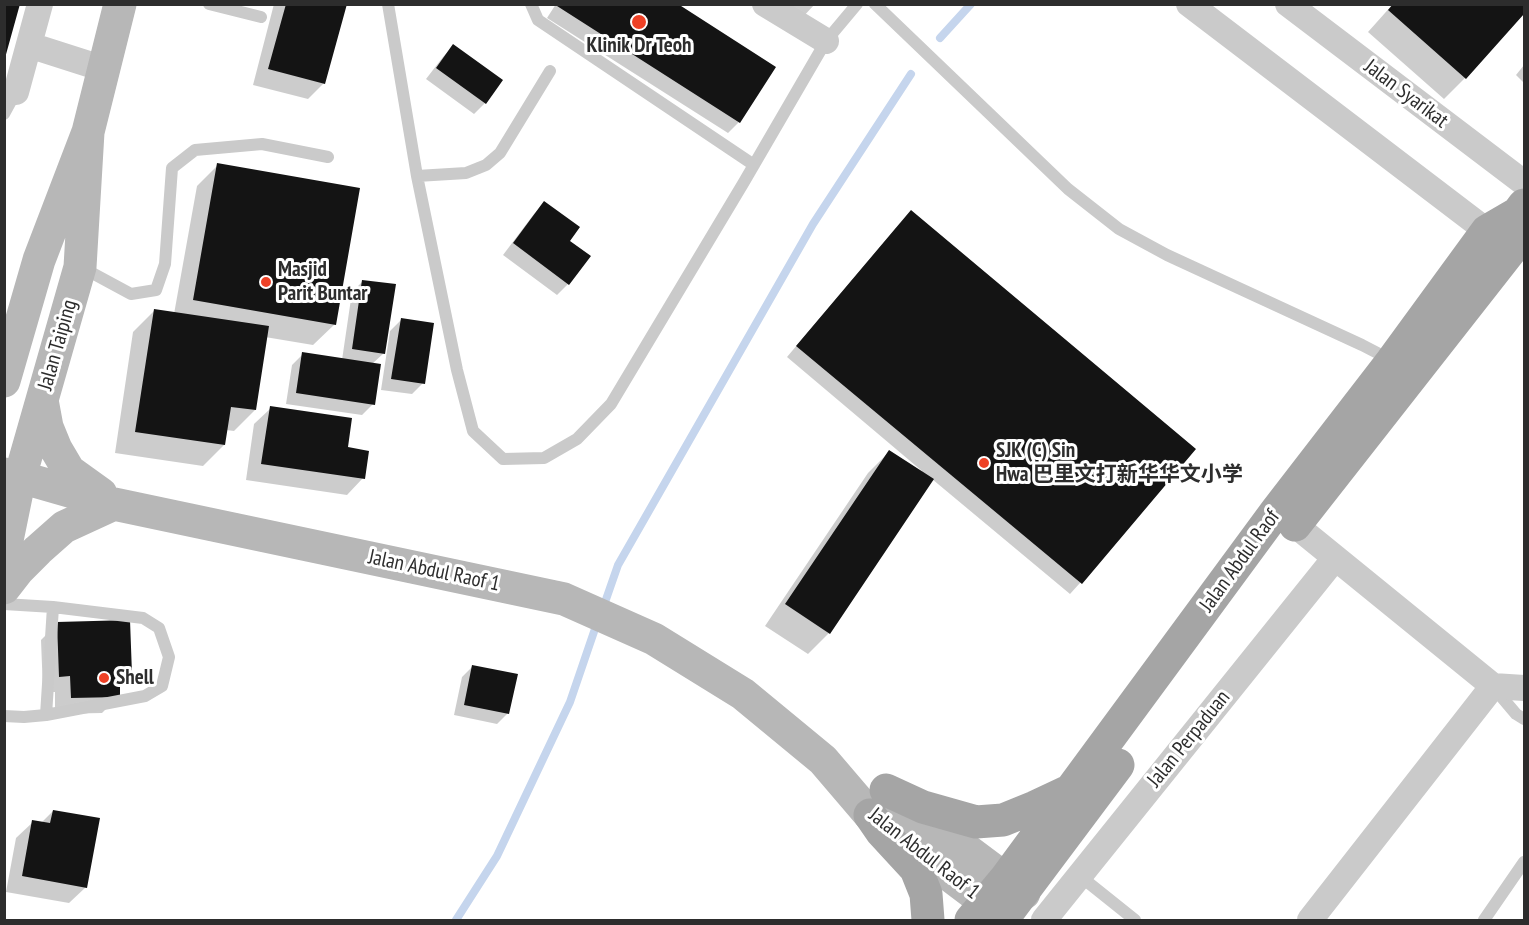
<!DOCTYPE html>
<html>
<head>
<meta charset="utf-8">
<style>
  body { margin:0 }
  #map { position:relative; width:1529px; height:925px; overflow:hidden; background:#fff; font-family:"PT Sans Narrow",sans-serif }
  canvas { display:block }
  .frame { position:absolute; inset:0; border:6px solid #2d2d2d; pointer-events:none }
</style>
</head>
<body>
<div id="map">
<canvas width="1529" height="925"></canvas>
<div class="frame"></div>
</div>
<script>
const ctx = document.querySelector('canvas').getContext('2d');
ctx.lineJoin = 'round';
function fillPath(path, color) {
  ctx.fillStyle = color;
  ctx.fill(path, 'evenodd');
}
function toPath(rows) {
  const path = new Path2D();
  for (const r of rows) {
    path.moveTo(r[0], r[1]);
    for (let i = 2; i < r.length; i += 2) path.lineTo(r[i], r[i + 1]);
  }
  return path;
}
function stroke(path, color, width, dash) {
  ctx.strokeStyle = color;
  ctx.lineWidth = width;
  ctx.lineCap = dash ? 'butt' : 'round';
  ctx.setLineDash(dash || []);
  ctx.stroke(path);
}
function drawText(font, color, halo, rows, align = 'center') {
  ctx.font = font + ' "PT Sans Narrow","Noto Sans SC",sans-serif';
  ctx.lineWidth = 6;
  ctx.setLineDash([]);
  ctx.textBaseline = 'middle';
  ctx.strokeStyle = halo;
  ctx.fillStyle = color;
  for (const [text, x, y, turn = 0] of rows) {
    ctx.save();
    ctx.translate(x, y);
    ctx.rotate((+turn || 0) * Math.PI / 180);
    ctx.textAlign = isNaN(turn) ? turn : align;
    if (halo) ctx.strokeText(text, 0, 0);
    ctx.fillText(text, 0, 0);
    ctx.restore();
  }
}
const shadow = toPath([
  [274,4,345,4,324,83,308,99,253,85],
  [556,4,676,4,739,122,728,133,547,18],
  [779,4,815,4,801,19],
  [1393,4,1524,4,1524,12,1465,78,1444,99,1368,32],
  [453,46,485,103,474,114,426,79,443,57],
  [1524,65,1524,83,1516,75],
  [218,165,335,324,313,345,265,337,255,410,234,431,226,430,224,445,203,466,115,453,133,332,154,311,174,314,197,186],
  [545,203,568,241,568,284,557,295,503,255,534,214],
  [900,223,1194,449,1080,583,1070,594,932,479,829,633,808,654,765,626,868,473,889,452,921,472,922,471,787,357],
  [363,281,384,353,372,364,373,404,362,415,286,404,292,365,303,354,342,360,352,292],
  [401,320,423,383,412,394,381,390,390,331],
  [271,408,346,449,363,478,347,495,246,480,254,424],
  [57,624,131,673,119,685,119,696,102,713,55,714,55,692,43,692,41,640],
  [473,666,508,713,497,724,454,715,462,677],
  [53,811,86,887,69,903,6,892,16,838,33,822,41,823]
]);
const stream = toPath([
  [940,38,971,4],
  [603,608,618,565,813,224,911,74],
  [456,920,497,856,570,702,598,620]
]);
const building = toPath([
  [4,4,20,4,5,58,4,58],
  [286,4,347,4,325,84,268,69],
  [558,4,678,4,776,67,740,123,557,6],
  [1393,4,1524,4,1524,14,1466,79,1388,10],
  [453,44,503,80,486,104,436,68],
  [217,163,360,188,336,325,193,300],
  [544,201,580,227,570,241,591,256,569,285,513,243],
  [911,210,1196,449,1082,584,796,346],
  [362,280,396,284,385,354,352,349],
  [154,309,269,326,256,410,231,407,225,445,135,432],
  [401,318,434,323,425,384,391,379],
  [302,352,381,364,375,405,296,393],
  [270,406,352,418,348,447,369,451,365,479,261,464],
  [889,450,934,479,830,634,785,604],
  [130,620,132,674,120,675,120,697,71,698,70,676,59,677,57,622],
  [472,665,518,674,509,714,464,705],
  [53,810,100,818,87,888,22,876,32,820,50,823]
]);
const lane = toPath([
  [209,4,261,17],
  [388,4,417,176,457,370,473,431,503,459,544,458,577,439,611,404,744,182,826,41,857,4],
  [531,4,538,20,754,165],
  [875,4,1068,189,1119,229,1167,255,1362,345,1391,360],
  [4,114,16,92],
  [417,176,466,173,486,165,500,153,550,71],
  [81,267,131,294,156,290,165,264,172,168,195,150,262,144,328,157],
  [4,604,53,607,143,618,159,628,169,657,162,686,145,696,46,715,24,717,4,716],
  [1494,688,1516,714,1524,719],
  [46,715,53,607],
  [1080,876,1135,920],
  [1484,920,1524,862]
]);
const street = toPath([
  [765,4,826,41],
  [1189,4,1487,231],
  [1288,4,1524,183],
  [29,45,104,69],
  [16,92,40,4],
  [1295,525,1493,686,1524,688],
  [1044,920,1335,558],
  [1310,920,1493,686]
]);
const secondary = toPath([
  [4,381,39,260,88,132,120,4],
  [42,400,47,427,56,449,69,471,101,494],
  [4,474,20,477,114,504,564,599,654,639,743,694,823,760,870,815,1005,917],
  [4,555,20,477,80,267,88,132],
  [4,588,18,570,38,550,64,527,114,504],
  [901,801,1024,893]
]);
const primary = toPath([
  [1295,525,1513,247,1518,213],
  [886,790,923,807,976,822,1003,820,1035,807,1067,792],
  [870,815,881,831,916,869,926,894,928,920],
  [971,920,1006,878,1277,510,1392,361,1487,231,1518,213,1524,205],
  [1002,920,1118,765]
]);
const markers = [
  [639,22,8,"#ee4126"],
  [266,282,6,"#ee4126"],
  [984,463,6,"#ee4126"],
  [104,678,6,"#ee4126"]
];
const poiNames = [
  ["Klinik Dr Teoh",639,46,"center"],
  ["Masjid",278,270],
  ["Parit Buntar",278,294],
  ["SJK (C) Sin",996,451],
  ["Hwa 巴里文打新华华文小学",996,475],
  ["Shell",116,678]
];
const streetNames = [
  ["Jalan Syarikat",1406,94,37],
  ["Jalan Taiping",58,345,-74],
  ["Jalan Abdul Raof",1240,561,-54],
  ["Jalan Abdul Raof 1",434,571,12],
  ["Jalan Perpaduan",1189,739,-51],
  ["Jalan Abdul Raof 1",924,854,38]
];
fillPath(shadow, '#0003');
stroke(stream, '#c5d5ed', 8);
fillPath(building, '#141414');
stroke(lane, '#cacaca', 12);
stroke(street, '#cacaca', 26);
stroke(secondary, '#b7b7b7', 33);
stroke(primary, '#a5a5a5', 33);
for (const [x, y, r, color] of markers) {
  const dot = new Path2D();
  dot.arc(x, y, r, 0, 2 * Math.PI);
  ctx.fillStyle = color;
  ctx.fill(dot);
  stroke(dot, '#fff', 2);
}
drawText('bold 21px', '#2d2d2d', '#fff', poiNames, 'left');
drawText('21px', '#2d2d2d', '#fff', streetNames);
</script>
</body>
</html>
